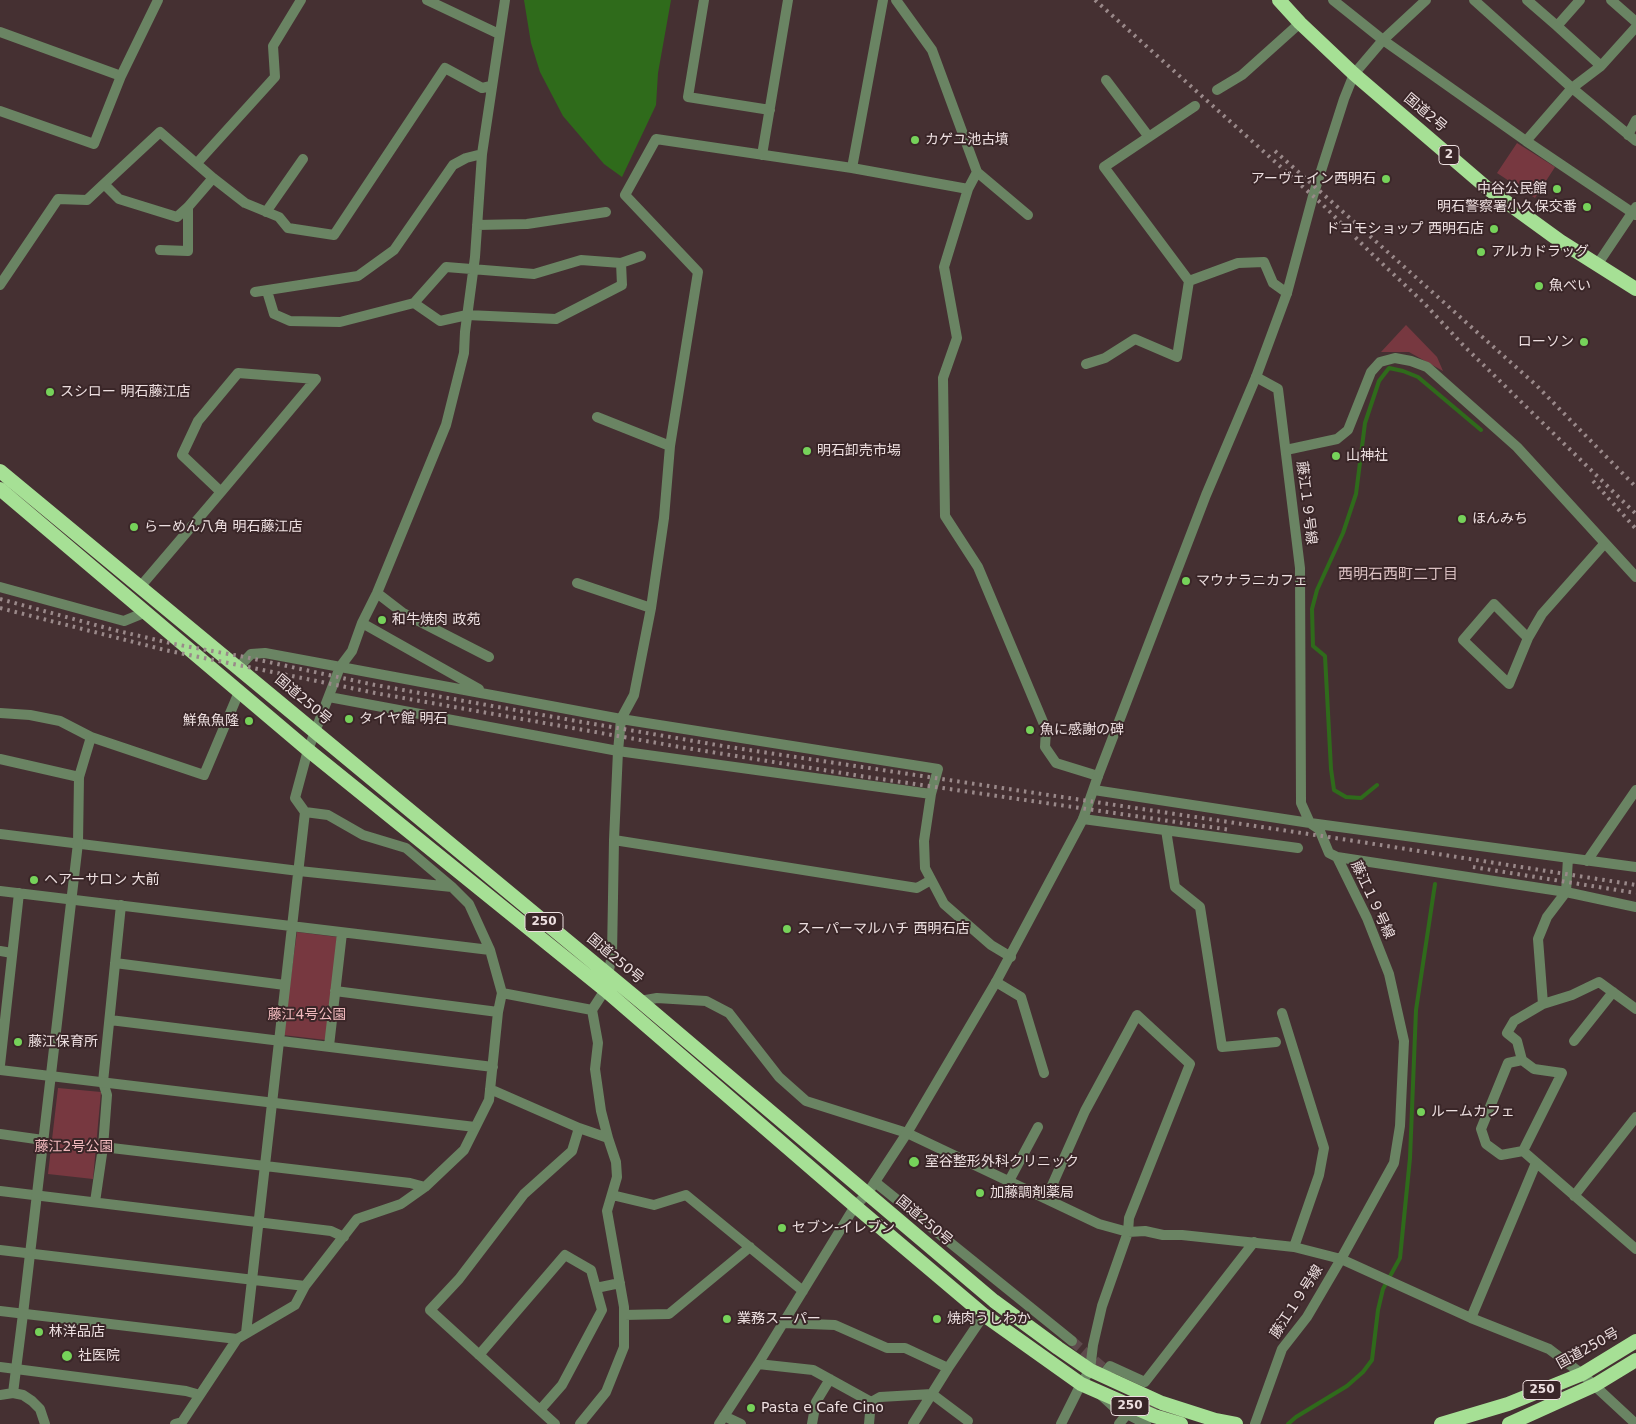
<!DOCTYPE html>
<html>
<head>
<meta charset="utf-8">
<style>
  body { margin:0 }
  canvas { display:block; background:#453032 }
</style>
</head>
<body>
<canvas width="1636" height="1424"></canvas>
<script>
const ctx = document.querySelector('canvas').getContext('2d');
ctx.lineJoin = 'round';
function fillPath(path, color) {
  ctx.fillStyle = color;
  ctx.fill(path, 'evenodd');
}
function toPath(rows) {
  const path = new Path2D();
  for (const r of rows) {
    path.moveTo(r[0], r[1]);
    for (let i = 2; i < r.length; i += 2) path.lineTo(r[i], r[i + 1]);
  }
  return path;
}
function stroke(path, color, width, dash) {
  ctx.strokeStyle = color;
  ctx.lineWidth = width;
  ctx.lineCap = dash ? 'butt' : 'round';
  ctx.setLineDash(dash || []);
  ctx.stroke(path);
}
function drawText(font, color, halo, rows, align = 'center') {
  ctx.font = font + ' "DejaVu Sans","Noto Sans JP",sans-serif';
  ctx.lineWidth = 4;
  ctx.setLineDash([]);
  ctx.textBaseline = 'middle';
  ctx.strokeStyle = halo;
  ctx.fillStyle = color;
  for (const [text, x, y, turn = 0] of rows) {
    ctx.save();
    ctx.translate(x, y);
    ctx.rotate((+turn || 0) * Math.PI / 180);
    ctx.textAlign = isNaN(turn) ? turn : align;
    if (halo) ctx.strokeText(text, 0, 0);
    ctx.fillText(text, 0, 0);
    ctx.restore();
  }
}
const green = toPath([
  [1517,143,1555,167,1535,198,1497,173],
  [1406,325,1437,357,1443,371,1409,352,1381,352],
  [297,932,337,937,326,1040,283,1035],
  [58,1088,101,1092,93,1179,48,1174]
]);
const water = toPath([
  [524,0,671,0,658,73,656,105,622,177,604,164,563,116,540,72,531,43]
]);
const stream = toPath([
  [1377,785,1361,798,1346,797,1334,790,1331,769,1325,656,1313,646,1312,609,1317,590,1343,533,1356,494,1365,423,1379,381,1389,368,1403,371,1418,377,1481,430],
  [1288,1424,1296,1417,1347,1386,1363,1372,1372,1360,1378,1310,1383,1289,1400,1258,1410,1158,1416,1010,1435,884]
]);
const minorTunnel = toPath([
  [1072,1341,1113,1376],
  [1136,1395,1162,1416]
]);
const minor = toPath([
  [427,0,499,34],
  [704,0,688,97,770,110],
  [883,0,852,168,968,189],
  [896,0,932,50,977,172,968,189,944,267,957,338,943,378,945,516,978,567,1046,729,1045,747,1056,763,1098,776],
  [1333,0,1383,40,1526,141,1636,215],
  [1474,0,1572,88,1636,141],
  [1527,0,1557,26,1580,0],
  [1611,0,1636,22],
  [1557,26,1601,66],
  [0,32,121,76,158,0],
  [1354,74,1383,40,1426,0],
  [1106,80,1149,137],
  [1217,90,1242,75,1300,23],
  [1195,106,1104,167,1189,281,1238,263,1264,262,1273,283,1287,293],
  [0,111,94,144,121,76],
  [1628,135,1636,120],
  [1526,141,1572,88,1601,66,1636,27],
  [762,155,788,0],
  [197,163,275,77,273,46,301,0],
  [977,172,1028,215],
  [213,178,188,207,177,217,119,199,104,184,160,132,213,178,245,203,279,217,288,228,334,235,445,68,482,88,491,86],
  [266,212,303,159],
  [477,225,527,224,606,212],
  [160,250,188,251,188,207],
  [0,285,58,199,87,200,104,184],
  [267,291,274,314,290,321,340,322,414,303,440,321,467,315,556,319,622,285,621,263],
  [255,292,358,276,394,250,453,165,466,158,482,154],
  [414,303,446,267,534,274,581,260,621,263,641,256],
  [1086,364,1105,358,1135,339,1177,357,1189,281],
  [597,417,670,446],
  [1286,450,1337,439,1348,430,1371,372,1380,362,1395,358,1411,361,1427,367,1517,447,1636,577],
  [577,583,651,608],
  [0,587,124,621,146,612],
  [140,587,221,492,316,379,238,373,198,421,182,455,221,492],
  [377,593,403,613,489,657],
  [362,623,479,689],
  [1528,638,1494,604,1463,640,1509,684,1528,638,1542,614,1605,543],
  [239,667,251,654,265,653,621,719,938,769,931,794,924,841,925,868,944,904,991,945,1011,957],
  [329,697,618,751,931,794],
  [0,713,30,715,60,721,91,737,79,777],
  [91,737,204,775,239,692],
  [0,759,79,777,78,843],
  [1094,790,1310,823,1636,867],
  [305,812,328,815,363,835,406,848,452,887,469,904,490,950],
  [1083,819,1298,848],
  [1166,830,1175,887,1200,907,1222,1047,1276,1042],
  [0,834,299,871,452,887],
  [614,840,917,888,931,880],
  [1337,857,1566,892,1636,907],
  [1587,861,1636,790],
  [0,891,490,950,502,993,498,1012,489,1100,464,1150,425,1187,401,1204,357,1219,305,1286,295,1305,237,1339,182,1422,175,1424],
  [0,951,12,953],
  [115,963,285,985],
  [996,982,1021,997,1044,1073],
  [335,991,498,1012],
  [502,993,592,1010,605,990,612,955,614,840,618,751,621,719,634,695,651,608,664,518,670,446,698,272,625,195,656,139,852,168],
  [640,1001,657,998,706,1001,729,1013,779,1077,806,1101,907,1133,1099,1224,1128,1232,1145,1231,1163,1235,1182,1235,1294,1247,1341,1259,1471,1318,1549,1349,1582,1374],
  [1543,1004,1538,939,1547,917,1566,892,1568,858],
  [592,1010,598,1043,595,1069,601,1111,608,1138],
  [1282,1013,1324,1148,1319,1175,1294,1247],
  [110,1020,493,1067],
  [1574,1041,1613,992],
  [329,1046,342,933],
  [1522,1060,1508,1063,1481,1129,1486,1144,1501,1155,1523,1151],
  [0,1065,19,893],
  [490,1089,579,1128,572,1151,524,1194,459,1279,430,1310,555,1424],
  [579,1128,608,1138,616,1162,617,1177,607,1211,624,1307,624,1347,606,1392,580,1424],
  [0,1134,43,1140],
  [103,1147,410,1183,425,1187],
  [1523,1151,1562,1073,1534,1069,1522,1060,1517,1041,1507,1033,1514,1021,1543,1004,1572,995,1599,982,1636,1009],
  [1523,1151,1636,1249],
  [1009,1181,1038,1127],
  [875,1182,1072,1341],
  [0,1191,331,1231,344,1237],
  [612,1195,654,1205,686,1195,803,1291],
  [1574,1196,1636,1117],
  [1046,1199,1085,1111,1137,1015,1190,1064,1129,1218,1128,1232,1102,1306,1093,1345,1090,1370,1081,1384,1061,1424],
  [95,1202,103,1147,107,1095,103,1082,121,905],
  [0,1250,305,1286],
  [596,1288,620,1283],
  [0,1311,237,1339],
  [624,1315,669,1314,750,1247],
  [1471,1318,1536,1163],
  [783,1323,835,1325,887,1348,905,1348,948,1368],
  [246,1333,305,812,295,798,308,750,340,667,352,651,362,623,377,593,446,425,464,353,465,332,475,257,482,154,505,0],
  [479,1355,565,1255,591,1270,602,1310,562,1385,540,1410],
  [758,1364,813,1370,871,1402,869,1424],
  [0,1367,186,1391,200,1395],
  [1102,1376,1110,1366,1145,1382,1254,1242],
  [1101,1395,1114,1407,1146,1424],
  [871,1402,880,1397,932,1394,968,1421],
  [724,1416,741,1424],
  [719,1424,758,1364,855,1206],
  [812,1424,816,1402,830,1379],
  [913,1424,948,1368,984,1315],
  [1119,1424,1128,1413],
  [1255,1424,1282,1349,1307,1317,1341,1259,1394,1163,1400,1126,1404,1041,1389,974,1367,918,1337,857,1329,853,1319,829,1310,823,1301,803,1300,568,1278,389,1256,377]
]);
const tertiary = toPath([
  [1597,265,1636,207],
  [0,1070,475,1127],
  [855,1206,867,1194,907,1133,996,982,1083,819,1098,776,1206,495,1256,377,1287,293,1313,196,1344,99,1354,74],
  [1582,1374,1636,1424],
  [13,1393,23,1314,78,843],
  [0,1395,13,1393,23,1395,32,1401,40,1409,45,1424]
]);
const trunk = toPath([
  [1279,0,1300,23,1354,74,1487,188,1560,241,1636,289],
  [0,471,640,1001,994,1301,1058,1348,1090,1370,1162,1403,1215,1420,1236,1424],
  [0,489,308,750,605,990,855,1206,984,1315,1081,1384,1154,1416,1181,1424],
  [1441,1424,1508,1404,1582,1374,1636,1341],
  [1509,1424,1595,1385,1636,1360]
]);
const rail = toPath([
  [1095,0,1322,204,1371,253,1423,302,1463,345,1636,514],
  [1275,151,1536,385,1636,487],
  [1593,481,1636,529],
  [0,599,114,630,174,644,245,657,375,685,582,722,729,747,1355,841,1636,885],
  [0,608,165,650,375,693,680,747,867,777,1231,830],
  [1473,867,1636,893]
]);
const markers = [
  [915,140,5,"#76d25a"],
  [1386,179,5,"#76d25a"],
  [1557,189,5,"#76d25a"],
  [1587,207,5,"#76d25a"],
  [1494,229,5,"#76d25a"],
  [1481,252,5,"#76d25a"],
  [1539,286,5,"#76d25a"],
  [1584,342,5,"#76d25a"],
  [50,392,5,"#76d25a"],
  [807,451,5,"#76d25a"],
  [1336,456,5,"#76d25a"],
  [1462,519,5,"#76d25a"],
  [134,527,5,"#76d25a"],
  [1186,581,5,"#76d25a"],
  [382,620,5,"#76d25a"],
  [349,719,5,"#76d25a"],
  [249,721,5,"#76d25a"],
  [1030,730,5,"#76d25a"],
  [34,880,5,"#76d25a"],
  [787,929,5,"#76d25a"],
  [18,1042,5,"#76d25a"],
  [1421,1112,5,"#76d25a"],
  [914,1162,6,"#76d25a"],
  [980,1193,5,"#76d25a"],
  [782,1228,5,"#76d25a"],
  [727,1319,5,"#76d25a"],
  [937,1319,5,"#76d25a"],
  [39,1332,5,"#76d25a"],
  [67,1356,6,"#76d25a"],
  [751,1408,5,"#76d25a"]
];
const shields = [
  [1449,155,20],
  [544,922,38],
  [1542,1390,38],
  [1130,1406,38]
];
const shieldNames = [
  ["2",1449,155],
  ["250",544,922],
  ["250",1542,1390],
  ["250",1130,1406]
];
const streetNames = [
  ["国道2号",1425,113,40],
  ["藤江１９号線",1306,503,83],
  ["国道250号",303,700,40],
  ["藤江１９号線",1372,900,65],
  ["国道250号",615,959,40],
  ["国道250号",924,1221,40],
  ["藤江１９号線",1297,1302,-57],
  ["国道250号",1588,1349,-29]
];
const poiNames = [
  ["カゲユ池古墳",925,140],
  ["アーヴェイン西明石",1376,179,"right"],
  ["中谷公民館",1547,189,"right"],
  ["明石警察署小久保交番",1577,207,"right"],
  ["ドコモショップ 西明石店",1484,229,"right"],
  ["アルカドラッグ",1491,252],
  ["魚べい",1549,286],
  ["ローソン",1574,342,"right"],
  ["スシロー 明石藤江店",60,392],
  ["明石卸売市場",817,451],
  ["山神社",1346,456],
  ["ほんみち",1472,519],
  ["らーめん八角 明石藤江店",144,527],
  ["マウナラニカフェ",1196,581],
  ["和牛焼肉 政苑",392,620],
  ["タイヤ館 明石",359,719],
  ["鮮魚魚隆",239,721,"right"],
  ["魚に感謝の碑",1040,730],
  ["ヘアーサロン 大前",44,880],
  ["スーパーマルハチ 西明石店",797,929],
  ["藤江保育所",28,1042],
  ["ルームカフェ",1431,1112],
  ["室谷整形外科クリニック",925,1162],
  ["加藤調剤薬局",990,1193],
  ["セブン-イレブン",792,1228],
  ["業務スーパー",737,1319],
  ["焼肉うしわか",947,1319],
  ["林洋品店",49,1332],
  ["社医院",78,1356],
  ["Pasta e Cafe Cino",761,1408]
];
const parkNames = [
  ["藤江4号公園",307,1015],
  ["藤江2号公園",74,1147]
];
const neighbourhoodNames = [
  ["西明石西町二丁目",1398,575]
];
fillPath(green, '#773840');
fillPath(water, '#2f6b1b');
stroke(stream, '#2f6b1b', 4);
stroke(minorTunnel, '#5e4a4c', 10, [10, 5]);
stroke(minor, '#6a8463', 10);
stroke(tertiary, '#6a8463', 10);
stroke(trunk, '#a6e095', 14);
stroke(rail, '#9a898a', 4, [2.5, 5]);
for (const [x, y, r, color] of markers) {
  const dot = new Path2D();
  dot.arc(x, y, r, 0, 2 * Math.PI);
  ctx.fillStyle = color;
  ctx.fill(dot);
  stroke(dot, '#3a2628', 2);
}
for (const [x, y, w] of shields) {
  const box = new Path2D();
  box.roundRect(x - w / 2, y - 9.5, w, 19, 4);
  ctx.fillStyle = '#3a2628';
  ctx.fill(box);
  stroke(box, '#eddfe0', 1);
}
drawText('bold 12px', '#eddfe0', null, shieldNames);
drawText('14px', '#eddfe0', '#3a2628', streetNames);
drawText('14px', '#eddfe0', '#3a2628', poiNames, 'left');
drawText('14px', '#f0b9bd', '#3a2628', parkNames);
drawText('15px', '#dac0c2', '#3a2628', neighbourhoodNames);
</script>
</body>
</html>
